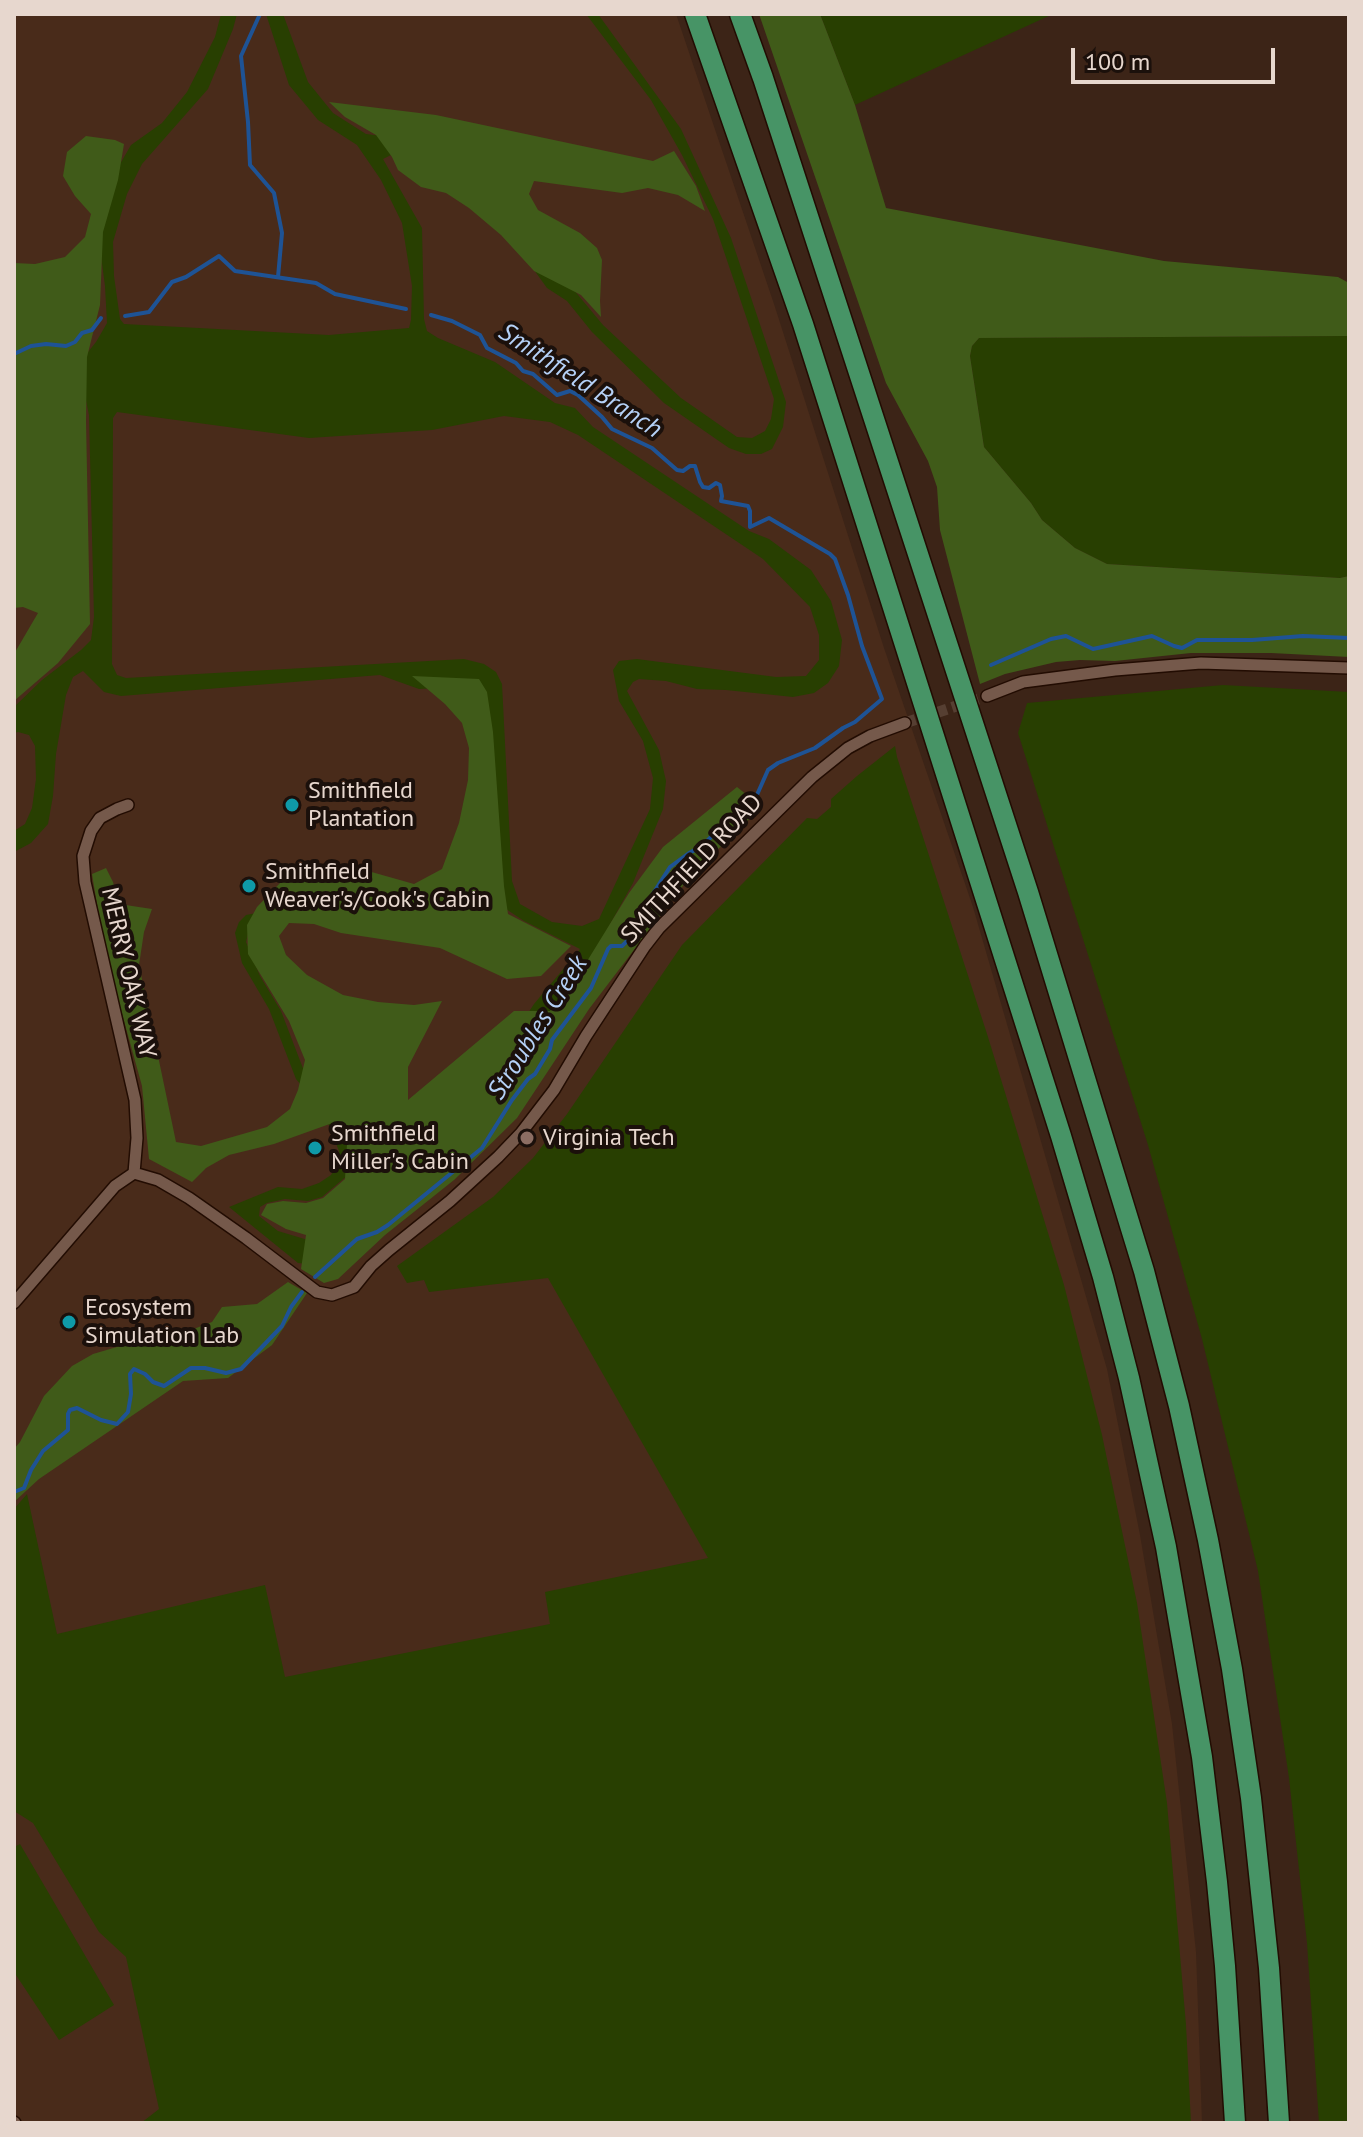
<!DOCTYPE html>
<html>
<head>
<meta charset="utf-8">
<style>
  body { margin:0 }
  #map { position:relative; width:1363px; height:2137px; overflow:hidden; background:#3c2417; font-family:"PT Sans",sans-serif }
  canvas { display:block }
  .frame { position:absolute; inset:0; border:16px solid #e7d7ce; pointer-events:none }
  .scale { position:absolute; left:1071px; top:48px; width:204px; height:36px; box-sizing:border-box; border:4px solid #e7d7ce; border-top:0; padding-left:10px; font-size:24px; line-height:28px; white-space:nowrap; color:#e7d7ce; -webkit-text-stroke:6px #1b100b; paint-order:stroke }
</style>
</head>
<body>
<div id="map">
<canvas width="1363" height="2137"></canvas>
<div class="frame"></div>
<div class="scale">100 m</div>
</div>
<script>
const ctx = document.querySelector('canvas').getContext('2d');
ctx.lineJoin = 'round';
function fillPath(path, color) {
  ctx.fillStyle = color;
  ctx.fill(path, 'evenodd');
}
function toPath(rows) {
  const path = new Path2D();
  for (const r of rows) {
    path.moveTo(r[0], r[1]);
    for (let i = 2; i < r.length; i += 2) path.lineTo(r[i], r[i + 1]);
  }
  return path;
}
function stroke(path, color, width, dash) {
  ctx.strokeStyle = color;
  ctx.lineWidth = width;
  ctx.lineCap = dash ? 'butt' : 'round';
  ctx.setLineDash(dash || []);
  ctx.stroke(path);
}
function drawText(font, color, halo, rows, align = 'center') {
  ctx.font = font + ' "PT Sans",sans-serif';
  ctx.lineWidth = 8;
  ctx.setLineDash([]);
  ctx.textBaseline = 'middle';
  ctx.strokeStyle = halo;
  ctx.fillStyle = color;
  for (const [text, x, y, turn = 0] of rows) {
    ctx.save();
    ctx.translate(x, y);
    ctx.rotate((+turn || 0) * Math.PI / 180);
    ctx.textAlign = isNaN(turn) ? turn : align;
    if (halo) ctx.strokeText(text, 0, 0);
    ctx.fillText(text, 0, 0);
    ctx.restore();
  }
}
const built = toPath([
  [14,14,676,14,774,304,884,648,973,907,1107,1369,1140,1535,1172,1724,1196,1952,1202,2123,14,2123]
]);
const green = toPath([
  [221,14,237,14,233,29,208,89,142,164,127,194,113,242,114,276,120,319,124,324,329,335,409,328,411,320,412,286,402,223,381,180,357,145,318,120,289,85,266,14,283,14,308,82,333,113,366,134,437,143,474,155,492,179,510,213,603,325,681,398,737,437,752,438,765,431,771,419,774,399,713,219,682,155,651,100,586,14,598,14,681,129,731,238,786,402,783,427,772,449,761,454,746,454,729,448,664,403,592,332,567,301,547,288,498,220,469,170,441,157,397,152,383,159,422,228,424,319,427,331,438,338,495,362,555,403,575,408,593,427,749,531,769,539,811,570,831,601,842,640,839,666,828,683,814,693,793,697,726,690,697,689,666,681,639,679,633,682,627,691,659,750,666,781,663,809,633,883,589,962,525,1044,468,1129,377,1203,332,1245,317,1265,298,1263,229,1207,278,1187,302,1189,319,1183,331,1175,338,1163,339,1151,324,1113,296,1079,269,1009,242,963,235,933,239,922,246,915,314,902,495,886,500,882,482,692,473,686,419,689,380,675,121,696,104,692,83,671,73,677,66,695,56,754,53,796,48,824,31,843,14,852,14,831,25,824,32,808,36,779,35,746,29,735,18,732,14,733,14,707,42,680,81,650,91,640,94,617,89,415,82,381,75,378,14,379,14,365,70,367,80,362,96,342,107,323,105,286,98,233,116,171,131,145,162,123,187,92,215,37],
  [117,412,309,438,432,430,504,416,550,422,578,435,763,559,810,607,819,635,819,660,806,676,776,677,637,659,619,661,613,670,619,701,643,741,653,778,650,809,599,919,582,926,552,922,520,904,512,881,502,684,496,672,484,664,464,659,126,678,117,675,112,664,113,418],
  [446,899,494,901,524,921,580,949,534,1004,469,1103,421,1153,322,1232,317,1239,308,1240,278,1231,259,1216,260,1207,267,1203,285,1199,308,1201,322,1197,348,1175,351,1160,349,1140,332,1107,309,1084,281,1011,260,976,246,942,250,925,257,920,324,910],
  [820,14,1053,14,855,105],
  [1349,336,1349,576,1340,578,1107,564,1075,548,1042,520,1031,503,984,447,970,356,972,346,979,338],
  [1223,685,1349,692,1349,2123,1319,2123,1307,1943,1289,1778,1258,1571,1202,1339,1148,1145,1018,733,1027,703],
  [895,746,897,757,988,1037,1064,1285,1102,1435,1137,1603,1167,1803,1186,2025,1191,2123,141,2123,159,2109,126,1957,99,1932,33,1823,14,1811,14,1509,27,1494,57,1634,265,1585,285,1677,550,1624,545,1592,708,1558,548,1278,429,1292,424,1280,407,1283,397,1266,493,1197,533,1158,567,1114,682,945,807,818,817,819,831,807,831,799,857,776],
  [20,1844,114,2005,59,2040,14,1972,14,1847]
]);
const forest = toPath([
  [759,14,820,14,855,105,886,208,1164,261,1338,277,1349,283,1349,336,979,338,972,346,970,356,984,447,1031,503,1042,520,1075,548,1107,564,1340,578,1349,576,1349,657,1271,653,1191,653,1115,661,1080,660,1056,662,1005,674,980,684,940,530,937,487,928,461,886,383],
  [329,102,436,115,653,161,674,151,696,186,705,211,678,195,648,188,622,193,534,181,529,194,538,210,580,233,597,248,602,260,600,301,601,317,581,295,534,271,501,235,469,208,446,193,421,187,398,170,392,157,376,135,345,117],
  [86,136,115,140,124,144,118,180,103,232,100,305,87,357,86,421,90,624,58,663,14,701,14,654,38,613,23,607,14,608,14,263,35,264,65,257,85,237,91,214,75,196,63,176,67,152],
  [412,676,479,679,487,692,493,732,504,886,508,914,571,946,541,976,507,979,440,948,341,933,314,924,289,923,279,936,286,955,307,975,343,995,378,1002,414,1005,442,1001,408,1067,408,1100,514,1011,550,1011,581,971,629,893,663,847,737,787,762,807,691,875,589,1009,517,1118,454,1180,385,1235,338,1279,324,1283,301,1269,306,1235,286,1229,261,1215,267,1204,283,1201,306,1203,323,1198,345,1179,347,1144,338,1121,274,1144,229,1155,206,1168,192,1182,149,1159,142,1086,113,981,103,941,92,874,106,868,113,882,119,904,152,909,144,932,139,965,176,1142,201,1146,267,1127,290,1109,298,1090,305,1060,289,1021,248,954,247,925,257,907,282,881,307,868,332,866,361,869,414,884,442,869,459,823,468,780,469,748,462,723,445,704],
  [288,1282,307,1293,272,1345,228,1378,183,1381,39,1479,14,1502,14,1449,20,1442,44,1396,72,1366,93,1354,127,1344,152,1334,178,1335,212,1322,222,1307,257,1304]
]);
const stream = toPath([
  [260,14,241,56,248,122,250,165,274,193,282,233,278,277],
  [125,316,149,312,172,282,186,277,219,256,235,271,316,283,335,294,406,309],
  [14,354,31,346,46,344,66,346,75,342,82,333,92,330,101,318],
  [991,665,1051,639,1066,636,1093,649,1152,636,1174,646,1182,648,1197,640,1252,640,1303,636,1349,638],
  [315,1277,357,1239,377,1232,388,1225,482,1148,512,1100,528,1079,535,1074,550,1049,552,1040,591,988,608,949,611,946,622,946,632,936,640,914,670,867,689,853,701,847,727,821,752,806,768,770,778,763,815,748,843,728,855,722,882,699,862,646,848,595,835,559,830,554,769,518,750,527,750,511,748,506,721,501,722,496,720,485,716,483,709,488,703,487,700,482,695,466,690,466,683,471,677,470,652,448,612,429,602,417,578,395,570,391,557,395,533,374,523,371,516,363,487,348,480,335,452,321,431,315],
  [14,1492,24,1488,31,1470,43,1451,68,1430,68,1414,70,1410,77,1408,101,1420,117,1424,128,1412,131,1394,130,1374,134,1369,145,1374,153,1382,164,1386,191,1368,205,1368,226,1373,241,1369,282,1326,291,1307,302,1292]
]);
const minorTunnel = toPath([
  [905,723,987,696]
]);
const minor = toPath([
  [987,696,1023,682,1115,670,1201,663,1349,668],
  [128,805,117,809,100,818,91,831,83,856,85,882,135,1100,137,1138,134,1173],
  [14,1303,115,1186,134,1173,158,1180,189,1198,246,1238,317,1292,332,1295,354,1287,371,1266,389,1250,450,1201,498,1157,521,1133,554,1090,586,1036,645,946,659,928,812,777,848,748,870,736,905,723],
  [14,2122,15,2123]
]);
const motorway = toPath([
  [695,14,803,324,1061,1136,1103,1277,1129,1378,1166,1547,1202,1757,1217,1882,1225,1966,1235,2123],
  [740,14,763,78,1028,892,1144,1271,1179,1406,1208,1540,1232,1669,1251,1798,1269,1968,1279,2123]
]);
const markers = [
  [292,805,8,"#0f9aa8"],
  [249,886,8,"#0f9aa8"],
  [527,1138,8,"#8d6e63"],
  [315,1148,8,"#0f9aa8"],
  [69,1322,8,"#0f9aa8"]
];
const poiNames = [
  ["Smithfield",308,791],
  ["Plantation",308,819],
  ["Smithfield",265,872],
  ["Weaver's/Cook's Cabin",265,900],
  ["Smithfield",331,1134],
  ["Miller's Cabin",331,1162],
  ["Virginia Tech",543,1138],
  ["Ecosystem",85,1308],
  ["Simulation Lab",85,1336]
];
const streetNames = [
  ["SMITHFIELD ROAD",692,869,-47],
  ["MERRY OAK WAY",128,973,77]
];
const waterNames = [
  ["Smithfield Branch",580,381,33],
  ["Stroubles Creek",538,1028,-58]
];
fillPath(built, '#492b1a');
fillPath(green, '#283f01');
fillPath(forest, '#405b19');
stroke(stream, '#1e5395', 4);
stroke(minorTunnel, '#563f32', 11, [11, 5.5]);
stroke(minor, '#220c02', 14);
stroke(motorway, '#220c02', 23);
stroke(minor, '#75594b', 11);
stroke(motorway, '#479466', 20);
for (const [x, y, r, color] of markers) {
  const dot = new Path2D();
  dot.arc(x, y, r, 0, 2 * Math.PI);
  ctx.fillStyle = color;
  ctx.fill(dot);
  stroke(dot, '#1b100b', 3);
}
drawText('24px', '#e7d7ce', '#1b100b', poiNames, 'left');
drawText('24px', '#e7d7ce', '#1b100b', streetNames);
drawText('italic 26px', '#b5d1f7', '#1b100b', waterNames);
</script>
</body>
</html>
